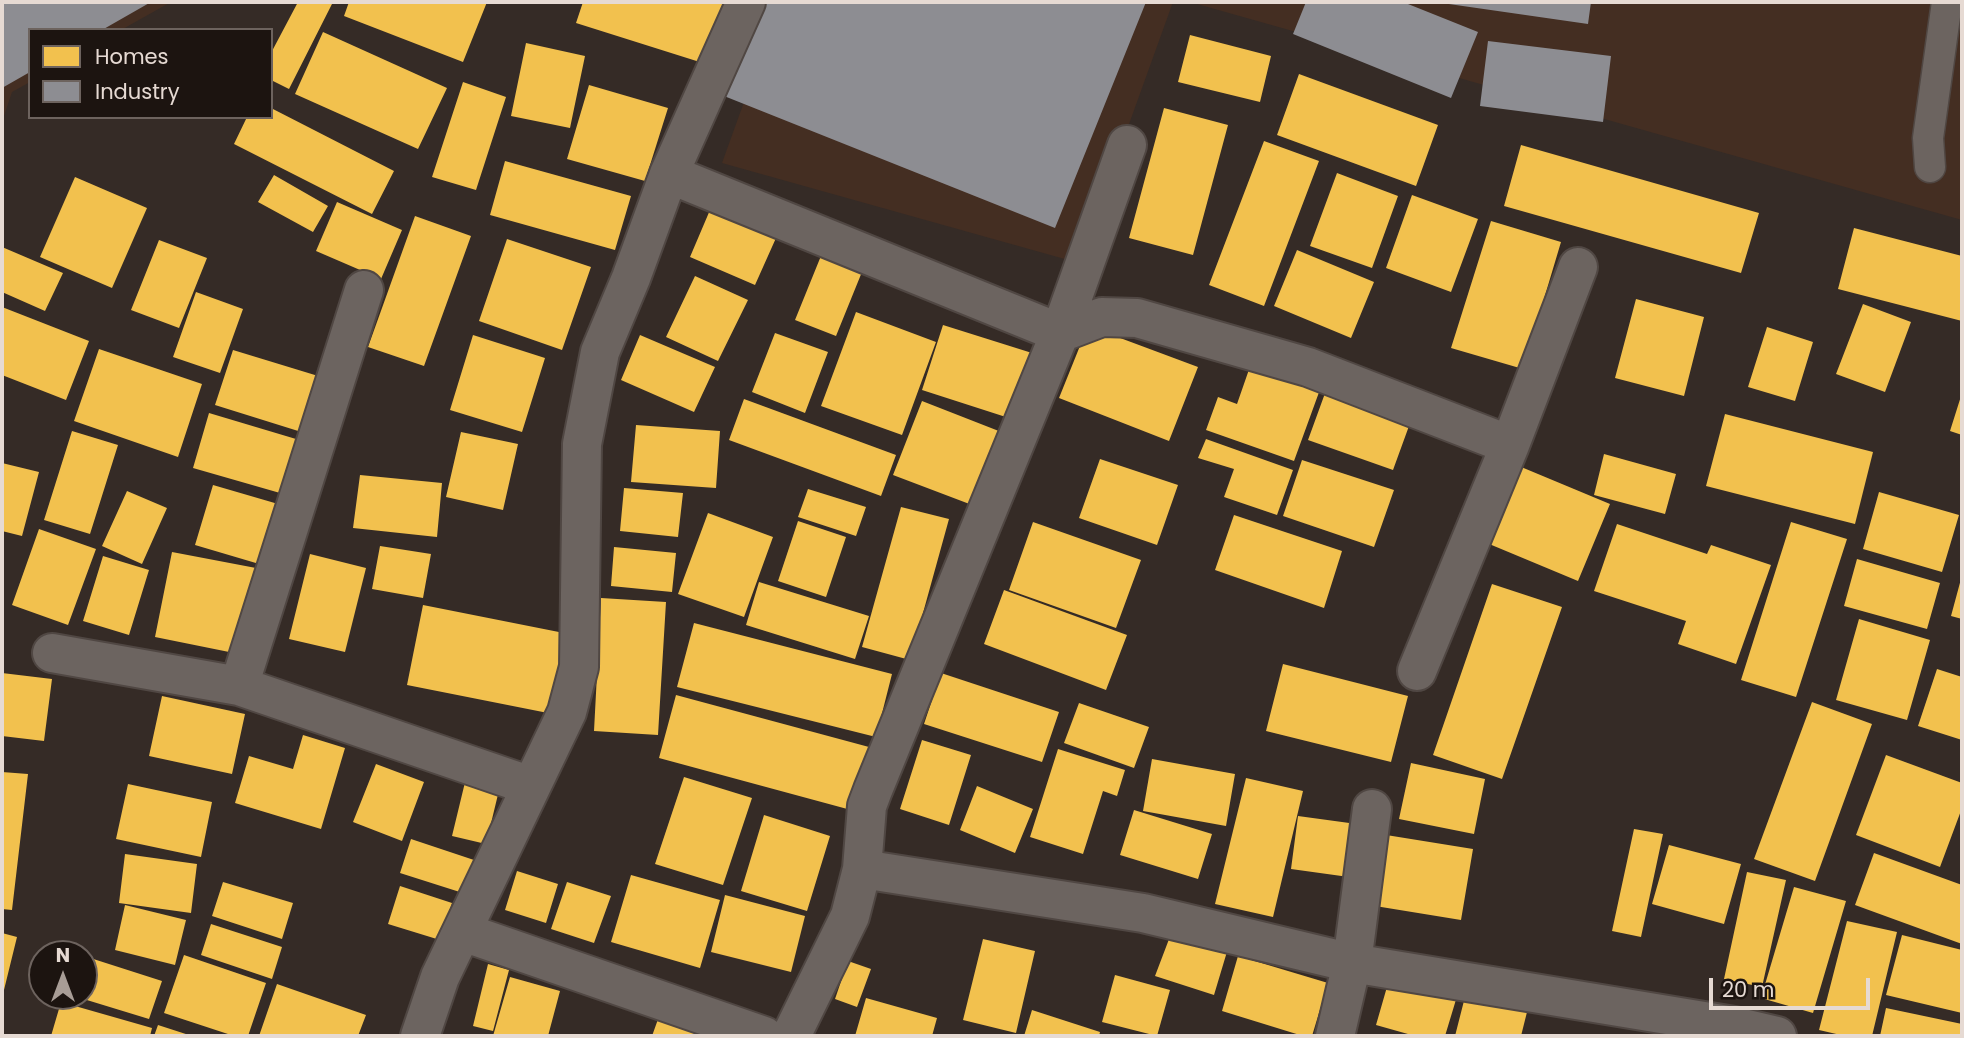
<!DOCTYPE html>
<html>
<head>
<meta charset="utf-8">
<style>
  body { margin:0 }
  #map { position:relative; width:1964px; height:1038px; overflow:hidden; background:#352b26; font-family:Poppins,sans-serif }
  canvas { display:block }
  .frame { position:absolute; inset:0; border:4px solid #e6dad3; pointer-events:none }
  .legend { position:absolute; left:28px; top:28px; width:245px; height:91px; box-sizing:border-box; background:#1c1410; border:2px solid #6d635e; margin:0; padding:9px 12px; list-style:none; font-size:21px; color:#e6dad3 }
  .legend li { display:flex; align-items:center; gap:14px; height:35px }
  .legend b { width:35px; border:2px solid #6d635e }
  .north { position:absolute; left:28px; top:940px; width:70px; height:70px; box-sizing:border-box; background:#1c1410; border:2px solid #6d635e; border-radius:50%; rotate:0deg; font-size:19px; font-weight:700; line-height:28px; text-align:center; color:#e6dad3 }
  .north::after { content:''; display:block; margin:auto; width:24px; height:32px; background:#a89d96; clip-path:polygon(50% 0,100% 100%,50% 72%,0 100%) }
  .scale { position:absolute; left:1709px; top:978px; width:161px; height:32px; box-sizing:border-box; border:4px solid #e6dad3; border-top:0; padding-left:9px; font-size:21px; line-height:24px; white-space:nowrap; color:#e6dad3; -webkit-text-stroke:5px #1c1410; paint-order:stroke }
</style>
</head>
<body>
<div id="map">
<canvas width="1964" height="1038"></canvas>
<div class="frame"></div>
<ul class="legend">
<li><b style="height:19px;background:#f2c14e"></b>Homes</li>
<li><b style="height:19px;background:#8d8d92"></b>Industry</li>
</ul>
<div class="north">N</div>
<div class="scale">20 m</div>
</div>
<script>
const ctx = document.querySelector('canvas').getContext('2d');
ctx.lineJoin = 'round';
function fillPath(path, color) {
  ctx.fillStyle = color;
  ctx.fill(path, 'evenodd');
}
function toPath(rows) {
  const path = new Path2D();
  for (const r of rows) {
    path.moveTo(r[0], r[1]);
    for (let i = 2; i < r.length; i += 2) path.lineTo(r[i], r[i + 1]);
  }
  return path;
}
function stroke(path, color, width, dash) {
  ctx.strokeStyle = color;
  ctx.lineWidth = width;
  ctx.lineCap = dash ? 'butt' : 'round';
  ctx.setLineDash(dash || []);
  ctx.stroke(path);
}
const built = toPath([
  [2,2,171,2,121,30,30,30,30,82,12,92,2,122],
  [780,2,1173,2,1079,263,722,163],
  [1190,2,1962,2,1962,220]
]);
const homes = toPath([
  [298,2,333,2,289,89,271,80,271,53],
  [349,2,487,2,463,62,344,16],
  [583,2,725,2,706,64,576,23],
  [323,32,447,88,418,149,295,94],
  [1190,35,1271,56,1260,102,1178,82],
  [526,43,585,56,570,128,511,116],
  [1299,74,1438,125,1416,186,1277,135],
  [463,82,506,97,476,190,432,177],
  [589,85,668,108,645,181,567,159],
  [271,108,394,171,372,214,234,144,247,117,271,117],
  [1164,108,1228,125,1193,255,1129,238],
  [1264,141,1319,161,1264,306,1209,285],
  [1521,145,1759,213,1741,273,1504,206],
  [505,161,631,196,615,250,490,215],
  [1337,173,1398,196,1372,268,1310,246],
  [274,175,328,206,313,232,258,202],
  [75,177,147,208,112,288,40,257],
  [1412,195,1478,219,1451,292,1386,268],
  [337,202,402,230,381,279,316,251],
  [710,210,776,238,755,285,690,257],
  [415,216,471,236,424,366,368,347],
  [1491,221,1561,242,1523,369,1451,348],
  [1854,228,1962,256,1962,321,1838,289],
  [507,239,591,267,562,350,479,321],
  [159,240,207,258,179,328,131,310],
  [825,246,866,262,836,336,795,320],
  [2,247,63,273,45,311,2,292],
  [1297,250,1374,282,1351,338,1274,306],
  [695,276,748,300,718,361,666,337],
  [196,292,243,309,220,373,173,357],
  [1636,299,1704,317,1684,396,1615,378],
  [1863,304,1911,322,1885,392,1836,374],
  [2,307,89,341,66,400,2,375],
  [856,312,936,342,902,435,821,406],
  [943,325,1032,353,1012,419,922,390],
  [1088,326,1198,367,1169,441,1059,398],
  [1767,327,1813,342,1795,401,1748,387],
  [775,333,828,352,805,413,752,392],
  [473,335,545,358,522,432,450,410],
  [640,335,715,367,694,412,621,380],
  [99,349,202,384,178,457,74,421],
  [233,350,328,379,311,435,215,405],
  [1253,358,1322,384,1294,461,1206,430,1218,397,1237,404],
  [1328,385,1413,415,1393,470,1308,440],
  [1962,393,1962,435,1950,431],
  [744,399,896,455,881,496,729,440],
  [922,401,1009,435,980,508,893,475],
  [209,413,296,439,280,493,193,468],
  [1725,414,1873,452,1855,524,1706,486],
  [636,425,720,431,716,488,631,482],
  [72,431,118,445,90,534,44,520],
  [461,432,518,444,503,510,446,497],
  [1206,439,1293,470,1277,515,1224,497,1234,469,1198,458],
  [1604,454,1676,474,1665,514,1594,495],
  [1100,459,1178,485,1157,545,1079,518],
  [1302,460,1394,490,1374,547,1283,516],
  [2,463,39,472,22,536,2,531],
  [1514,464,1610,504,1578,581,1482,541],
  [360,475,442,483,437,537,353,528],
  [213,485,285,506,266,566,195,545],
  [624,488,683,493,678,537,620,531],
  [808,489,866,507,856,536,798,517],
  [127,491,167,508,142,564,102,546],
  [1879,492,1959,515,1942,572,1863,549],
  [901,507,949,519,910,660,862,647],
  [708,513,773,537,744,617,678,594],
  [1234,515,1342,551,1324,608,1215,570],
  [798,521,846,537,826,597,778,581],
  [1033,522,1141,560,1116,628,1009,590],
  [1791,522,1847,539,1796,697,1741,680],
  [1617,524,1707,554,1711,545,1771,565,1736,664,1678,644,1686,621,1594,591],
  [39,529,96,549,68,625,12,605],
  [380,546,431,554,423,598,372,589],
  [614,547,676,553,672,592,611,586],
  [172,552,256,568,239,654,155,637],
  [310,554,366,568,345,652,289,639],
  [103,556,149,570,129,635,83,621],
  [1857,559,1940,583,1927,629,1844,606],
  [1961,579,1962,579,1962,619,1951,616],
  [759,582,869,616,855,659,746,625],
  [1492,584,1562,607,1502,779,1433,755],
  [1004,590,1127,635,1106,690,984,644],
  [601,598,666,602,658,735,594,731],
  [423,605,574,635,558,715,407,685],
  [1859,619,1930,640,1907,720,1836,700],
  [694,623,892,674,876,737,677,687],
  [1283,664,1408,696,1391,762,1266,731],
  [1937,669,1962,677,1962,740,1918,726],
  [2,673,52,679,44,741,2,736],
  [941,673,1059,712,1042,762,924,724],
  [676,695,869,747,851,810,659,758],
  [162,696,245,714,232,774,149,756],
  [1812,702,1872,724,1815,881,1754,859],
  [1079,703,1149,727,1134,768,1064,743],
  [303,735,345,748,321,829,235,803,249,756,293,769],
  [922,740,971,755,949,825,900,809],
  [1058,749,1125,770,1117,796,1103,791,1083,854,1030,837],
  [1886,755,1962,783,1962,808,1940,867,1856,835],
  [1152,759,1235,774,1226,826,1143,811],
  [1411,763,1485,779,1474,834,1399,819],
  [376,764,424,782,402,841,353,822],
  [2,772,28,774,12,910,2,909],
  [467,774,501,782,486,844,452,836],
  [684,777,752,798,723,885,655,864],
  [1246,778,1303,791,1273,917,1215,904],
  [128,784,212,802,201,857,116,839],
  [977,786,1033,809,1015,853,960,830],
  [1134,810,1212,834,1198,879,1120,855],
  [764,815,830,836,807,911,741,891],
  [1298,816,1364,825,1356,878,1291,869],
  [1634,829,1663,834,1641,937,1612,931],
  [1380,834,1473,849,1461,920,1369,905],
  [411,839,477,861,466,894,400,873],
  [1669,845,1741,864,1724,924,1652,904],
  [1874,853,1962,885,1962,944,1855,905],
  [125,854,197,864,191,913,119,903],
  [517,871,558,884,546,923,505,910],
  [1747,872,1786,880,1762,987,1724,979],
  [631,875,720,900,700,968,611,942],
  [223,882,293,903,282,939,212,916],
  [567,882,611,896,594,943,551,929],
  [400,886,452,903,440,940,388,924],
  [1794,887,1846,901,1813,1013,1761,998],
  [725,895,805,916,791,972,711,952],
  [125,905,186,920,175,965,115,950],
  [1847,921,1897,932,1872,1036,1845,1036,1819,1030],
  [211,924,282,947,272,979,201,955],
  [1174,926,1229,945,1214,995,1155,976],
  [2,933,17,937,3,994,2,994],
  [1902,935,1962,950,1962,1013,1886,995],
  [983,939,1035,951,1016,1033,963,1020],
  [184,955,266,983,248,1036,234,1036,164,1013],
  [84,956,162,981,149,1019,77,997,84,996],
  [1238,956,1328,983,1312,1036,1303,1036,1222,1011],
  [848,961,871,969,857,1007,835,999],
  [488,964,509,970,493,1031,473,1026],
  [1391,973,1458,993,1445,1036,1415,1036,1376,1025],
  [1115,975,1170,990,1157,1036,1102,1022],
  [510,977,560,991,548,1036,493,1036],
  [277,984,366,1015,358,1036,259,1036],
  [1467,989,1529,1004,1521,1036,1455,1036],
  [866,998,937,1018,932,1036,855,1036],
  [61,1002,152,1028,150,1036,51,1036],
  [662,1008,708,1036,652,1036],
  [1886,1008,1962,1024,1962,1036,1880,1036],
  [1032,1010,1100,1032,1099,1036,1024,1036],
  [158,1025,192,1036,154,1036]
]);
const industry = toPath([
  [2,2,151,2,102,30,30,30,30,72,2,88],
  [762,2,1146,2,1055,228,724,96],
  [1306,2,1403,2,1478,32,1451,98,1293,34],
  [1435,2,1591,2,1588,24],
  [1488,41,1611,56,1603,122,1480,106]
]);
const lane = toPath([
  [1930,167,1928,138,1947,2]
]);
const street = toPath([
  [1127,145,1060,333,873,790,867,806,862,869,1143,913,1352,963,1734,1026,1777,1036],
  [669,174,1060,333,1102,317,1137,318,1308,367,1510,445],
  [52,653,239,686,531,786],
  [1417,671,1510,445,1578,267],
  [239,686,364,290],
  [463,932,764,1036],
  [420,1036,440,977,567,712,579,667,582,444,600,352,631,278,669,174,746,2],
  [791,1036,850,916,862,869],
  [1335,1036,1352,963,1372,809]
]);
fillPath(built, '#442e22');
fillPath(homes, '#f2c14e');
fillPath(industry, '#8d8d92');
stroke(lane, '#504743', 33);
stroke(street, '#504743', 42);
stroke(lane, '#6c6460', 30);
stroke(street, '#6c6460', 38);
</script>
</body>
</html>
